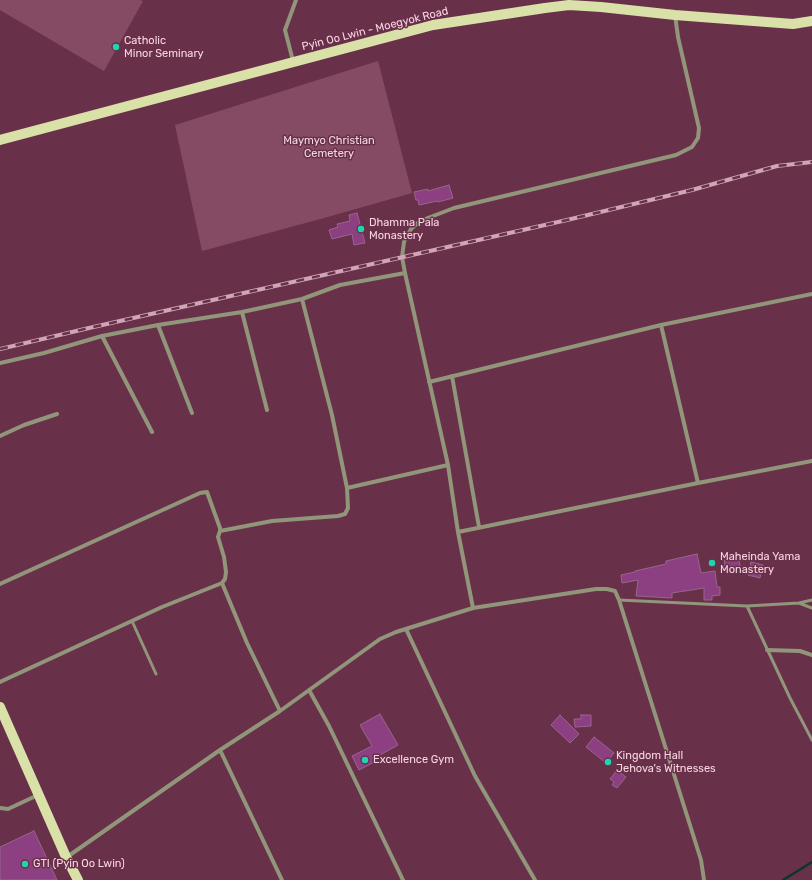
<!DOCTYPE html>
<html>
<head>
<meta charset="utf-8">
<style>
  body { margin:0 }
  canvas { display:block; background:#69304a }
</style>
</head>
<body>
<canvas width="812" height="880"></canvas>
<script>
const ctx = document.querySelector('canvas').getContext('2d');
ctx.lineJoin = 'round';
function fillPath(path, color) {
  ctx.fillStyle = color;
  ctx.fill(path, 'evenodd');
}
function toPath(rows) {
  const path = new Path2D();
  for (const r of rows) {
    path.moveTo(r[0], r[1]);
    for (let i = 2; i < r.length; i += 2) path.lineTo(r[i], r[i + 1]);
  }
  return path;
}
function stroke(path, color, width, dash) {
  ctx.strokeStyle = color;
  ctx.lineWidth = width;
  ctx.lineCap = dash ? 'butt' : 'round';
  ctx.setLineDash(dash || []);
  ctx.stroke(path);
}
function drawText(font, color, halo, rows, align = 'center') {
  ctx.font = font + ' Rubik,sans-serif';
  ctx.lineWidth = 3;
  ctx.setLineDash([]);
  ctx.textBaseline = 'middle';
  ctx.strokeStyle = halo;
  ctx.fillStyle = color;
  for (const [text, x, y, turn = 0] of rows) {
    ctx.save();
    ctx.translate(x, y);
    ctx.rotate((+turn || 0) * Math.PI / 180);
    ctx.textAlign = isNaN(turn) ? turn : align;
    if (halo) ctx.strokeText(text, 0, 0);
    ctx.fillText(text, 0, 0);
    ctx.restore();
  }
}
const green = toPath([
  [0,0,140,0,143,1,104,71,0,10],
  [378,61,412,193,324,218,202,251,175,125]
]);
const stream = toPath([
  [783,880,812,862]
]);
const building = toPath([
  [449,185,453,198,438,202,437,201,419,205,418,200,416,200,414,192,428,189,428,191,449,185],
  [357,213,365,243,354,245,352,234,332,239,329,230,338,227,337,224,350,221,349,215,357,213],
  [697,554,701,573,715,571,717,587,720,587,720,595,712,596,712,600,704,600,704,588,672,593,672,598,636,596,638,580,622,583,621,575,635,572,635,571,666,564,666,561,697,554],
  [724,556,739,559,740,566,725,568,724,556],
  [751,562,763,565,760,578,748,575,751,562],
  [380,714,398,745,378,756,380,759,359,770,352,756,372,746,360,725,380,714],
  [560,715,579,734,570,743,551,725,560,715],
  [581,715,591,715,591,726,575,727,574,719,581,719,581,715],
  [594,737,614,753,606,763,586,747,594,737],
  [617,770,626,777,617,788,612,785,614,782,610,779,617,770],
  [34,831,57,880,0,880,0,847,34,831]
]);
const lane = toPath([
  [619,600,747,606,799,603,812,600],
  [799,603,812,608],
  [747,606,790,698,812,740],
  [132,621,156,674]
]);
const street = toPath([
  [293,61,285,30,296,0],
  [242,312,267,410],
  [158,325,192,413],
  [661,325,698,483],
  [102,336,152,432],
  [0,363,44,353,102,336,158,325,242,312,302,299,340,285,405,273],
  [452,376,479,527],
  [429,382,661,325,812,294],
  [0,436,24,425,57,414],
  [347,488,448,465],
  [220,531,272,521,338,516,345,514,348,508,347,488,332,415,302,299],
  [458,532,698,483,812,461],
  [0,584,200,493,207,492,220,528,220,531,218,537,224,557,226,572,225,579,222,583,247,643,280,711],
  [473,608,458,532,448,465,405,273,402,257,404,242,411,229,420,221,454,208,676,155,692,147,698,138,699,128,678,37,675,15],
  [406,629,475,776,535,880],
  [767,650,800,651,812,655],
  [0,682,162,607,222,583],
  [309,690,329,726,403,880],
  [220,750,282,880],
  [0,808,8,809,38,795],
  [67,857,220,750,280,711,380,639,396,632,473,608,596,589,607,589,615,591,619,600,701,860,704,880]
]);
const primary = toPath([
  [0,140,433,25,545,8,569,5,601,7,675,15,793,24,812,21],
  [0,707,66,857,78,880]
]);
const rail = toPath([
  [0,349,89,328,567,220,692,190,777,166,812,162]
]);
const markers = [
  [116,47,4,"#1fd5b0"],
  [361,229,4,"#1fd5b0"],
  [712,563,4,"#1fd5b0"],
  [365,760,4,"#1fd5b0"],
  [608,762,4,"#1fd5b0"],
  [25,864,4,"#1fd5b0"]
];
const streetNames = [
  ["Pyin Oo Lwin - Moegyok Road",375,29,-14]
];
const poiNames = [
  ["Catholic",124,41],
  ["Minor Seminary",124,54],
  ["Dhamma Pala",369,223],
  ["Monastery",369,236],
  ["Maheinda Yama",720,557],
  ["Monastery",720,570],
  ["Kingdom Hall",616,756],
  ["Jehova's Witnesses",616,769],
  ["Excellence Gym",373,760],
  ["GTI (Pyin Oo Lwin)",33,864]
];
const parkNames = [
  ["Maymyo Christian",329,141],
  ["Cemetery",329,154]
];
fillPath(green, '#864b64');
stroke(stream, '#08382d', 2.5);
fillPath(building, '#8d4081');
stroke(building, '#98648e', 1);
stroke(lane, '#919579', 3);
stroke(street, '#919579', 4);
stroke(primary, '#dae1a8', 10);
stroke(rail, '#d0a6b7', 4);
stroke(rail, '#69304a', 2.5, [8]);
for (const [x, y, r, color] of markers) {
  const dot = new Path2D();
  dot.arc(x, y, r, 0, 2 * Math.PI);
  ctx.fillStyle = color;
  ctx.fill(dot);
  stroke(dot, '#69304a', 1.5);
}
drawText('11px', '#f9d5e2', '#69304a', streetNames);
drawText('11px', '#f9d5e2', '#69304a', poiNames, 'left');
drawText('11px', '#f5dae4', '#69304a', parkNames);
</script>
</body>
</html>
